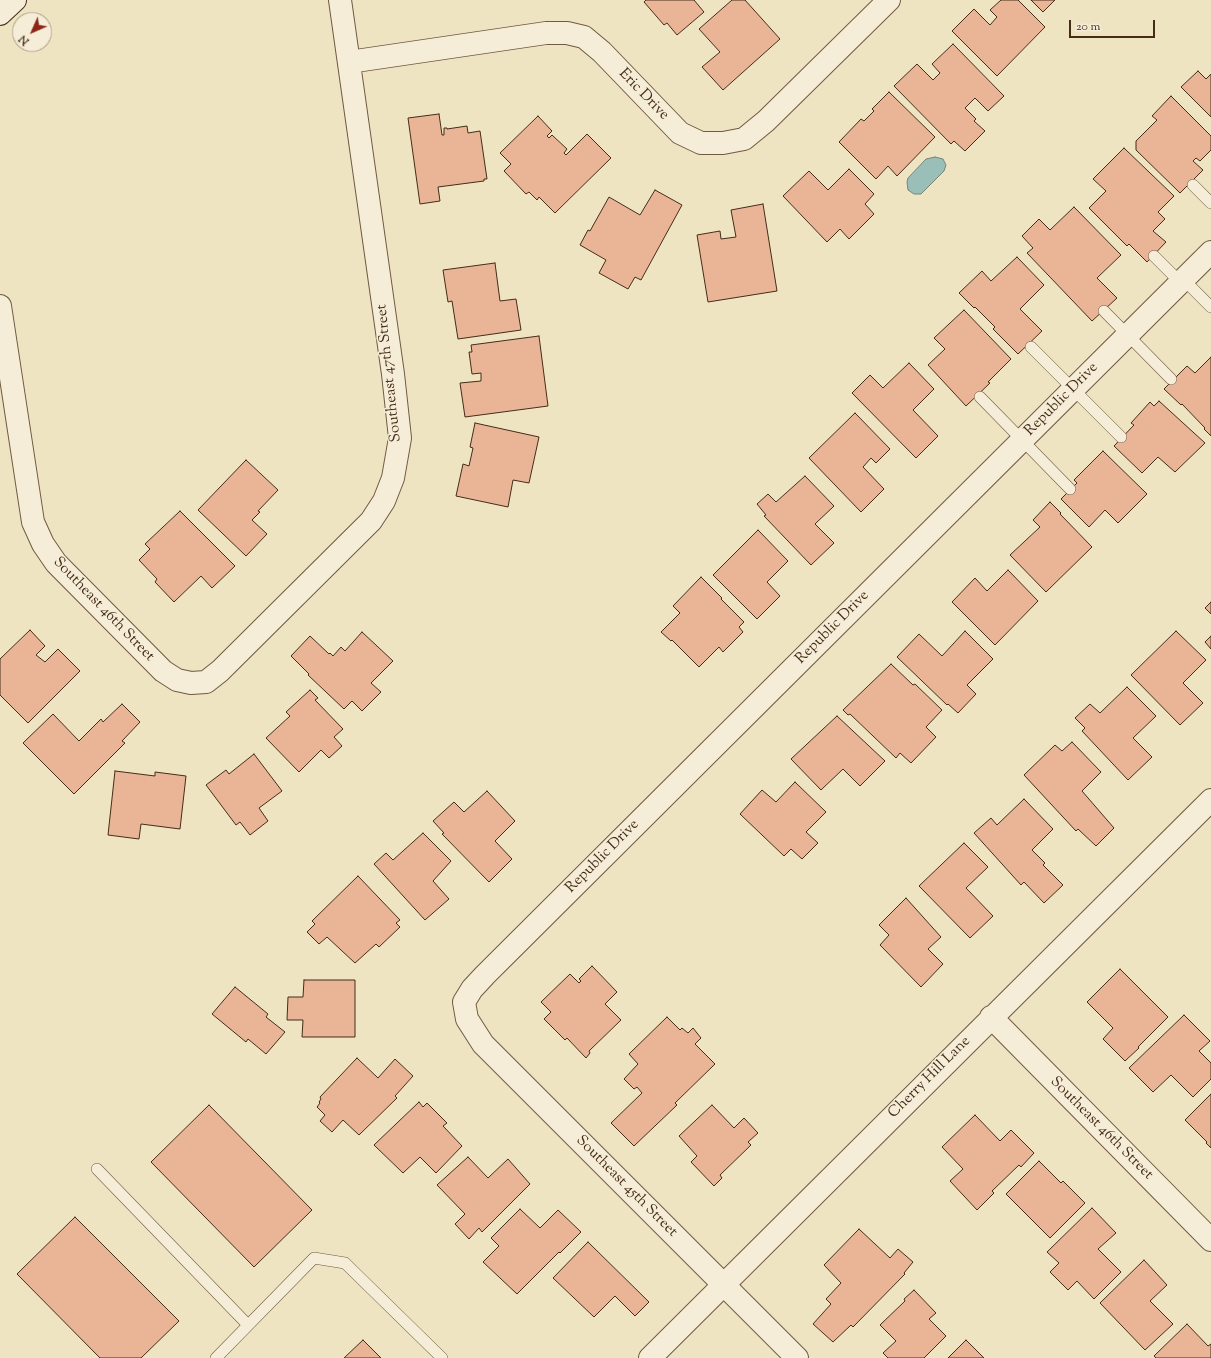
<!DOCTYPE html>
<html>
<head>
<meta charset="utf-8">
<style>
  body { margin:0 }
  #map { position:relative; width:1211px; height:1358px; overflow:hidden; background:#efe4c2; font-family:"Sorts Mill Goudy",serif }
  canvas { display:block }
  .north { position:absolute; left:12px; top:12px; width:40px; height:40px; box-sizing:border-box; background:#f5edd7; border:1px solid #aea08b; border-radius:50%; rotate:225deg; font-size:11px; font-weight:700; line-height:16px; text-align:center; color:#442c18 }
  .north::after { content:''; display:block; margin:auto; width:14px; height:18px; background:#8f2418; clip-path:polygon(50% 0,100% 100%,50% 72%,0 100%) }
  .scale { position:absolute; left:1069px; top:20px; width:86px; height:18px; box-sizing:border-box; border:2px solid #442c18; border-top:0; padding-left:5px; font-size:12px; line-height:14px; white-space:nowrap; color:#442c18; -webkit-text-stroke:3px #f5edd7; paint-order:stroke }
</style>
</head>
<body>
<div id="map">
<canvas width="1211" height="1358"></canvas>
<div class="north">N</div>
<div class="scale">20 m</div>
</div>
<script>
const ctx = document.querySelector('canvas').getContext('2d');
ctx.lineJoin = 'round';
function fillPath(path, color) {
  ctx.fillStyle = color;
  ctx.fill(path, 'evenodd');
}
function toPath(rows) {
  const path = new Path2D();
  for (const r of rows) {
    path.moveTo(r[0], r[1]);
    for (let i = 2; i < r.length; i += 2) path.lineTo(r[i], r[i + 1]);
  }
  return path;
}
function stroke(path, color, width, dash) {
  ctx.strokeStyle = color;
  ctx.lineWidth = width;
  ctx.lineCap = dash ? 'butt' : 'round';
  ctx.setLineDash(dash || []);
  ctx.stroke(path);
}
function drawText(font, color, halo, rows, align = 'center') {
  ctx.font = font + ' "Sorts Mill Goudy",serif';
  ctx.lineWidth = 3;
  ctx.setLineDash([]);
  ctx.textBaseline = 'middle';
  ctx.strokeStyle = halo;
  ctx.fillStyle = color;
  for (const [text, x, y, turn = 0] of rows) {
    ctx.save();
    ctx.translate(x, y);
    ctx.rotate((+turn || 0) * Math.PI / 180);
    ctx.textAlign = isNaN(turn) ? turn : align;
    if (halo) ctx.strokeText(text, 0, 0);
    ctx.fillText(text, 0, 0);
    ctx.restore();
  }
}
const water = toPath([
  [935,157,943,159,946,165,944,171,921,194,914,194,908,190,907,182,908,178,926,159,935,157]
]);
const building = toPath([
  [646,0,694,0,704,12,677,35,667,23,664,25,644,2,646,0],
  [732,0,745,0,780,39,723,90,702,67,720,52,699,29,732,0],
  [1001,0,1018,0,1045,27,997,76,952,31,974,9,990,25,997,17,990,10,1001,0],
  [1031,0,1055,0,1043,12,1031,0],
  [953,44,1004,96,988,111,975,98,965,108,976,119,974,121,985,131,965,151,954,141,951,144,894,86,917,64,933,80,940,73,932,64,953,44],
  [1198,71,1206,79,1211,74,1211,117,1181,87,1198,71],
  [889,92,935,137,897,176,888,166,876,179,839,142,861,119,864,121,874,111,872,109,889,92],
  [1171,96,1211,136,1211,150,1200,161,1196,158,1193,161,1203,170,1180,193,1136,150,1136,141,1157,120,1152,116,1171,96],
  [439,114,442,135,444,135,444,128,447,128,447,129,467,126,468,133,480,131,487,179,484,179,484,181,438,187,440,201,420,204,408,118,439,114],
  [538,116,552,131,547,136,549,138,552,135,567,149,564,153,566,155,587,134,611,158,555,213,539,197,537,200,529,192,526,194,504,171,511,164,500,153,538,116],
  [1124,148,1174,196,1158,212,1165,219,1153,231,1166,242,1147,262,1129,244,1127,246,1089,208,1106,191,1093,179,1124,148],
  [849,169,874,194,865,204,874,214,849,239,840,229,827,242,783,196,809,171,828,190,849,169],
  [655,190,682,205,641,280,635,277,628,289,599,273,606,260,580,245,588,230,590,231,609,197,640,215,655,190],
  [763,204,777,291,708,302,697,235,720,231,721,239,736,237,731,210,763,204],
  [1074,207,1121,255,1097,278,1117,298,1092,321,1027,253,1033,248,1022,236,1039,219,1050,230,1074,207],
  [1017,257,1044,285,1020,309,1042,331,1018,354,993,329,995,327,975,307,974,308,959,293,982,271,991,281,1017,257],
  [495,263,500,301,516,299,521,330,458,339,452,301,448,302,443,270,495,263],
  [964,310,1011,359,988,382,990,383,966,406,928,365,945,349,934,338,964,310],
  [539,336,548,406,465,417,460,383,481,381,481,373,472,374,469,352,472,352,471,345,539,336],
  [1211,357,1211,436,1204,429,1205,428,1182,404,1181,405,1164,389,1187,366,1195,373,1211,357],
  [909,363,934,389,913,410,938,436,916,458,852,393,870,375,883,388,909,363],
  [1159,401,1205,443,1175,472,1158,457,1142,473,1114,446,1134,425,1131,423,1150,402,1154,406,1159,401],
  [855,413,890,449,876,463,871,458,863,467,884,489,861,512,809,458,855,413],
  [475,423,539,437,529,483,513,480,508,507,456,496,463,464,469,466,473,448,470,447,475,423],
  [1103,451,1147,494,1118,523,1105,510,1089,527,1061,499,1077,483,1074,480,1103,451],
  [246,460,278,490,258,511,260,512,252,520,267,534,246,556,198,510,246,460],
  [805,476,834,506,815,524,834,543,811,565,764,516,766,515,757,504,768,494,776,502,805,476],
  [1050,502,1061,513,1060,514,1092,547,1046,592,1010,555,1040,527,1033,520,1050,502],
  [180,511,235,566,212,588,201,576,174,602,155,582,157,579,139,560,150,549,145,544,180,511],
  [758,530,788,561,767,582,780,596,757,619,713,575,758,530],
  [1008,570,1038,601,995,645,952,602,975,578,987,591,1008,570],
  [701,577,722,598,721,599,744,622,739,627,743,632,723,652,719,647,699,667,672,640,671,641,661,632,680,613,673,606,701,577],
  [1211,602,1211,614,1205,608,1211,602],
  [30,630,45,646,36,655,45,662,58,649,80,671,28,723,0,695,0,659,30,630],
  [965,631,993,659,967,685,976,694,958,713,948,704,947,705,897,657,919,634,942,656,965,631],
  [1176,631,1206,660,1183,683,1203,703,1180,725,1131,675,1176,631],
  [362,632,393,661,371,683,381,692,362,711,352,701,344,709,308,675,309,674,291,656,310,636,329,654,330,653,333,656,341,647,345,651,362,632],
  [1211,636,1211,649,1205,642,1211,636],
  [891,664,913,685,915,684,942,710,926,727,936,737,911,763,900,753,896,758,850,714,848,715,843,710,891,664],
  [1127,687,1156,716,1133,738,1152,757,1128,780,1082,731,1085,728,1075,718,1090,704,1100,713,1127,687],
  [310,690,318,698,315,700,343,729,334,737,342,746,329,758,321,750,299,772,266,738,290,716,286,712,310,690],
  [122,704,140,722,122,741,125,743,74,794,23,743,53,714,79,741,101,719,103,722,122,704],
  [837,716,885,761,860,786,843,769,821,790,791,759,837,716],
  [1072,742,1101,772,1082,791,1114,828,1096,846,1078,829,1076,831,1024,775,1055,745,1062,751,1072,742],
  [254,754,282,791,259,808,268,821,250,835,240,822,236,825,206,785,226,770,229,774,254,754],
  [115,771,155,776,155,772,186,776,180,829,141,824,139,839,108,835,115,771],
  [795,782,826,812,806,832,818,843,802,859,791,849,784,856,740,814,762,790,776,802,795,782],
  [487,791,515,821,495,841,512,859,489,882,442,834,444,833,433,821,454,802,464,812,487,791],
  [1024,799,1053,829,1032,850,1045,863,1043,865,1063,885,1044,903,1024,882,1021,885,974,833,991,818,997,825,1024,799],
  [423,833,451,861,433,881,449,899,425,920,374,864,386,853,393,860,423,833],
  [964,843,988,867,966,888,993,916,970,938,919,886,964,843],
  [358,876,400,920,396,923,400,927,379,947,376,944,355,963,327,937,319,944,307,932,315,924,312,921,358,876],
  [906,898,941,937,928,949,943,964,921,987,880,945,889,935,879,925,906,898],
  [592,966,617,992,605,1004,621,1020,589,1051,590,1053,586,1058,567,1038,565,1040,544,1019,551,1012,541,1002,570,974,579,983,581,981,579,979,592,966],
  [1120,969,1168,1017,1138,1047,1139,1048,1125,1061,1103,1039,1113,1028,1087,1002,1120,969],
  [304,980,355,980,355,1037,302,1037,303,1020,287,1020,288,997,303,997,304,980],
  [235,987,268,1014,266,1017,285,1032,266,1054,248,1039,246,1042,212,1014,235,987],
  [1184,1015,1210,1041,1199,1051,1211,1063,1211,1079,1193,1097,1171,1075,1153,1092,1129,1068,1184,1015],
  [667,1017,680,1030,682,1028,688,1033,693,1028,701,1038,695,1044,715,1064,675,1103,677,1105,634,1146,611,1123,642,1093,637,1087,634,1089,624,1079,638,1064,629,1054,667,1017],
  [357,1058,378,1078,395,1059,413,1076,395,1096,397,1098,359,1135,343,1120,332,1132,320,1121,325,1115,317,1107,320,1103,319,1102,321,1099,320,1097,357,1058],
  [1211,1094,1211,1148,1206,1143,1207,1142,1185,1120,1211,1094],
  [419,1102,423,1107,427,1103,447,1123,443,1126,462,1146,436,1173,420,1157,403,1173,374,1145,419,1102],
  [209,1105,312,1210,254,1267,151,1162,209,1105],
  [712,1105,734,1128,744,1118,758,1133,748,1142,751,1145,720,1175,722,1178,714,1186,691,1162,697,1156,679,1136,712,1105],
  [975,1115,1000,1141,1011,1130,1034,1153,1021,1167,1019,1165,992,1191,994,1193,977,1210,950,1181,963,1169,942,1147,975,1115],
  [468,1157,488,1178,508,1159,530,1184,482,1232,479,1228,469,1239,455,1224,465,1214,437,1185,468,1157],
  [1039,1161,1061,1183,1063,1181,1085,1203,1050,1238,1006,1194,1039,1161],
  [1092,1208,1116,1233,1098,1249,1121,1272,1094,1299,1077,1281,1068,1290,1050,1272,1059,1263,1047,1252,1092,1208],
  [520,1209,540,1228,558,1210,581,1232,560,1253,559,1252,517,1294,483,1262,499,1246,491,1238,520,1209],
  [75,1217,179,1321,141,1358,100,1358,17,1274,75,1217],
  [859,1229,890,1258,898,1249,913,1262,904,1273,905,1274,853,1327,851,1325,833,1342,813,1324,831,1304,826,1299,841,1283,824,1265,859,1229],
  [588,1242,649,1302,635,1316,615,1296,594,1317,553,1278,588,1242],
  [1144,1260,1167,1285,1150,1301,1173,1324,1145,1350,1100,1303,1144,1260],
  [914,1290,936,1313,929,1319,946,1336,924,1358,888,1358,883,1353,896,1341,880,1325,905,1301,904,1299,914,1290],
  [1187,1324,1208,1346,1211,1344,1211,1358,1156,1358,1154,1356,1187,1324],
  [363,1340,381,1358,344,1358,363,1340],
  [966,1340,984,1358,948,1358,966,1340]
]);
const lane = toPath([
  [1193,185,1211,203],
  [1154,256,1180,282],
  [1183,279,1211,307],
  [1104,311,1171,379],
  [1031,347,1121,437],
  [980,397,1070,489],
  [97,1169,248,1325],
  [216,1358,314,1258,345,1263,442,1358]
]);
const street = toPath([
  [349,62,546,33,567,33,584,37,602,52,680,133,701,143,723,143,744,139,766,121,889,0],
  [0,306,33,522,43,544,56,563,163,671,177,680,191,683,206,682,220,671,371,521,384,501,393,478,400,438,393,374,340,0],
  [991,1017,1211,1240],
  [650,1358,1211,800],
  [797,1358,483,1044,467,1019,464,1002,472,989,485,975,1211,252]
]);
const secondary = toPath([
  [0,14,15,0]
]);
const streetNames = [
  ["Eric Drive",643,95,46],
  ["Southeast 47th Street",390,373,-96],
  ["Republic Drive",1062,400,-45],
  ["Southeast 46th Street",103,610,46],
  ["Republic Drive",833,628,-45],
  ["Republic Drive",603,857,-45],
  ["Cherry Hill Lane",930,1078,-45],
  ["Southeast 46th Street",1101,1129,45],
  ["Southeast 45th Street",626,1187,45]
];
fillPath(water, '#9abeb8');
stroke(water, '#788478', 1);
fillPath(building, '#e9b596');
stroke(building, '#442c18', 1);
stroke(lane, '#6f5a42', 12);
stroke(street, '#6f5a42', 24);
stroke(secondary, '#442c18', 24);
stroke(lane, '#f5edd7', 11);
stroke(street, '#f5edd7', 22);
stroke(secondary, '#f5edd7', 22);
drawText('15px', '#442c18', '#f5edd7', streetNames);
</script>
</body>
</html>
